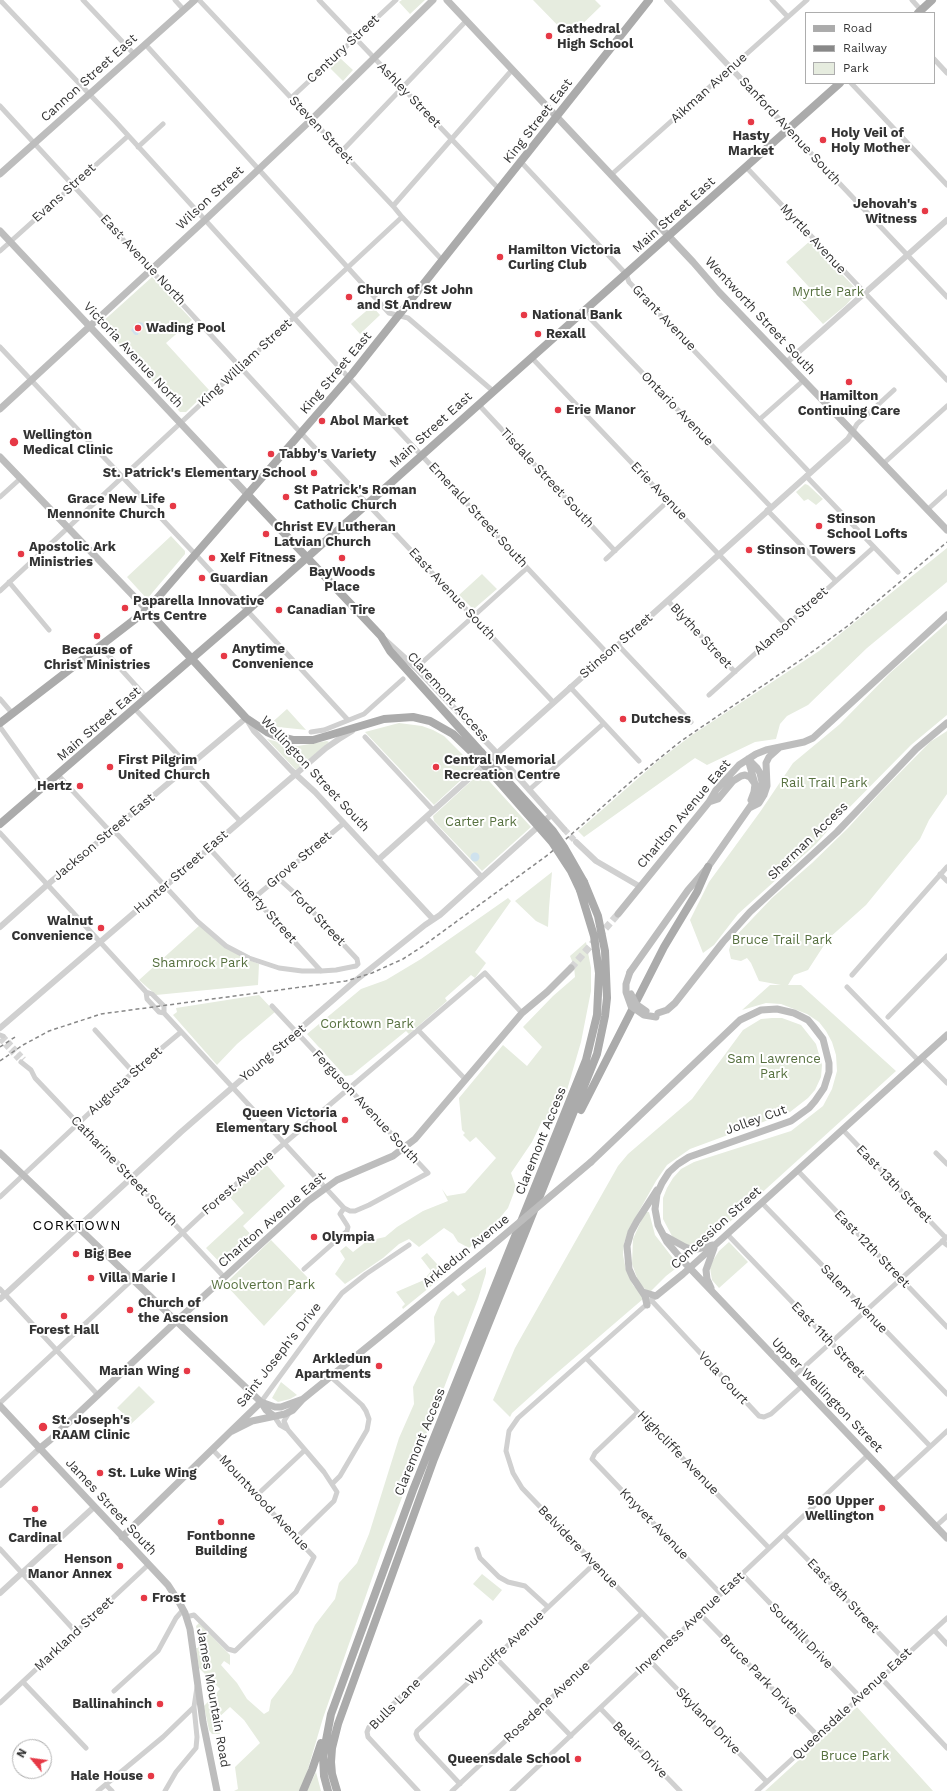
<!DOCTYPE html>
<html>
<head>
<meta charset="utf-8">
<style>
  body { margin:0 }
  #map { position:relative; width:947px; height:1791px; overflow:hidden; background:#fff; font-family:"Work Sans",sans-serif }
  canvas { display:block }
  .legend { position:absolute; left:805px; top:12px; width:130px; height:72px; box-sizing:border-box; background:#fff; border:1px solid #adadad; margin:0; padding:5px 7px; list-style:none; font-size:12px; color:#333 }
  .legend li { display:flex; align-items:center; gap:8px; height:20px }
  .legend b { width:20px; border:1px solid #adadad }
  .north { position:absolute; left:12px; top:1739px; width:40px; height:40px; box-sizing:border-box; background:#fff; border:1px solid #adadad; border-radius:50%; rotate:299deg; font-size:11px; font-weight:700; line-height:16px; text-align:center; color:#333 }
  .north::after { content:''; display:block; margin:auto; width:14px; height:18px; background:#e63946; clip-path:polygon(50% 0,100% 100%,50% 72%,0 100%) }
</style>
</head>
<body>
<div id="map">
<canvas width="947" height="1791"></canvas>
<ul class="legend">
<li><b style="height:5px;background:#ababab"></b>Road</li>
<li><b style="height:5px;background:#888"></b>Railway</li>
<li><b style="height:11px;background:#e6ecdf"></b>Park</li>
</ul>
<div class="north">N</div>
</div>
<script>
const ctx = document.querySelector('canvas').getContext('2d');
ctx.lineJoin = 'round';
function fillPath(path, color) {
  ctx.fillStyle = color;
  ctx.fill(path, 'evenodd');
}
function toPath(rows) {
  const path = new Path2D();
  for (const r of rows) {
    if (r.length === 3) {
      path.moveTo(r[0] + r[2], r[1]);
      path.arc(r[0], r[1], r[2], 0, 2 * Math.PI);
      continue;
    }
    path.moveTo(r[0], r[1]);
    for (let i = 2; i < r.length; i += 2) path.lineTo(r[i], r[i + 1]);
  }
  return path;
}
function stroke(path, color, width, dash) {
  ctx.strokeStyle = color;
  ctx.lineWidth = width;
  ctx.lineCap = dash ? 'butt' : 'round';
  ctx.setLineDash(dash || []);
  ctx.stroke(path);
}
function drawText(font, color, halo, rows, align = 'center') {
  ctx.font = font + ' "Work Sans",sans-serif';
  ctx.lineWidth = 4;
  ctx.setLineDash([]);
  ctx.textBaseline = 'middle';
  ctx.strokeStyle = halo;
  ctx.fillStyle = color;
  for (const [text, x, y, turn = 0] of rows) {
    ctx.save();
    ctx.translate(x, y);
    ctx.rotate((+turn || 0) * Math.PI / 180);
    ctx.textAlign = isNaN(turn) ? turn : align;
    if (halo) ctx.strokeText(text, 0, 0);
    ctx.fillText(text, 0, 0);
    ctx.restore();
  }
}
const green = toPath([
  [402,0,425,0,410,14,399,2],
  [533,0,595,0,601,6,569,37],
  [340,58,353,70,343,81,330,68],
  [810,241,858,291,846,305,823,324,798,297,809,287,786,262],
  [152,277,192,320,166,343,209,390,186,412,180,412,100,324],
  [372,306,380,315,360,334,351,324],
  [805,484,808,485,823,499,816,505,808,499,804,501,796,492],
  [171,536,185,551,185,554,147,599,127,577],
  [947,548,947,582,867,648,808,705,787,716,780,724,776,739,755,742,707,765,695,758,584,837,578,831,659,760,692,735,819,651],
  [482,574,497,589,475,608,473,609,459,595],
  [947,623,947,715,911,745,836,821,816,844,738,914,714,945,703,953,690,920,709,882,760,812,793,763,840,724,890,673],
  [287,709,306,730,307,730,268,726],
  [399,723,422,726,433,730,444,736,475,767,434,805,365,732],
  [947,731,947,794,929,820,920,839,866,905,828,939,808,970,794,975,788,985,801,985,896,1071,702,1247,695,1247,681,1243,672,1236,663,1219,663,1198,667,1188,673,1178,681,1169,694,1162,791,1131,823,1106,832,1089,837,1071,836,1055,832,1042,826,1031,819,1022,807,1014,781,1004,766,1003,742,1010,770,985,781,985,759,981,751,963,747,958,741,961,731,959,729,950,732,940,772,898,812,863,848,828,879,794,930,742],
  [267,739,289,745,298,746,327,741,329,742,296,770],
  [481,772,531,827,482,871,434,821,433,816],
  [552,872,549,908,548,927,536,921,515,901],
  [508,898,511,901,475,952,486,963,475,978,471,975,445,998,447,1001,409,1034,406,1031,352,1075,345,1076,307,1034,361,989,386,980,421,959],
  [200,925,242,957,259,964,258,985,156,995,139,980],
  [586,942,591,968,591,991,581,1042,565,1097,555,1115,542,1121,532,1142,511,1173,516,1187,508,1208,489,1231,469,1248,458,1242,453,1234,444,1228,419,1247,409,1239,399,1244,383,1258,345,1284,335,1274,345,1259,340,1251,346,1246,353,1252,367,1241,385,1237,397,1227,423,1211,448,1201,442,1189,447,1196,465,1193,496,1158,476,1137,470,1142,463,1135,465,1133,462,1130,459,1098,503,1045,527,1066,542,1047,523,1027,553,996,575,977,574,966,570,956],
  [259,995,275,1012,237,1044,217,1065,173,1015,177,1012,176,1008],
  [772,1018,782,1018,801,1025,816,1044,822,1065,821,1077,815,1090,808,1098,790,1112,690,1149,667,1165,656,1181,629,1229,624,1243,623,1255,626,1270,633,1285,643,1296,643,1299,551,1378,512,1413,510,1417,493,1400,515,1348,618,1166,628,1154,692,1099,743,1030,761,1019],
  [266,1164,285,1186,243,1226,255,1239,224,1267,206,1248,244,1213,229,1196],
  [645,1212,649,1212,655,1235,679,1266,666,1276,650,1292,645,1289,639,1283,632,1264,633,1239],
  [271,1240,308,1278,264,1326,225,1284],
  [729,1242,748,1262,719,1288,712,1280,710,1268,712,1262,719,1251],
  [427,1253,446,1274,403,1309,402,1307,405,1304,396,1292,424,1280,431,1271,421,1258],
  [486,1267,486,1273,478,1299,383,1547,323,1718,305,1779,299,1791,234,1791,238,1789,235,1767,260,1743,244,1720,230,1707,216,1720,220,1734,212,1734,209,1730,204,1706,220,1689,199,1668,196,1648,198,1648,199,1639,196,1626,199,1623,230,1655,230,1665,224,1661,221,1665,237,1683,247,1699,264,1714,269,1711,271,1700,292,1673,315,1625,335,1599,339,1583,357,1563,369,1534,399,1438,414,1404,413,1387,435,1342,434,1317,441,1301,453,1291,458,1296,466,1290,461,1284],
  [281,1382,297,1395,290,1399,278,1402,272,1398],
  [139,1386,155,1402,131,1424,128,1424,121,1417,124,1414,117,1408],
  [482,1574,502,1590,493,1601,473,1584],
  [857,1707,933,1791,765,1791],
  [316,1772,321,1791,307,1791]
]);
const water = toPath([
  [139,322,143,323,144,327,139,331,138,335,135,335,131,330],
  [475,857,4.5]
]);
const minorTunnel = toPath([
  [3,1036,24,1059],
  [0,1039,21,1062]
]);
const tertiaryTunnel = toPath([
  [564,829,576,842]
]);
const secondaryTunnel = toPath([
  [571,968,618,914]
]);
const minor = toPath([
  [0,0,115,121,349,378,607,653],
  [83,0,134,54],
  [175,0,184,10],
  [199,0,393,206,402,217,443,261],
  [319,0,499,189],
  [772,0,788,17],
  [912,0,921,10],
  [145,44,389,313,408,318,493,391],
  [934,59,947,73],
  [851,83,947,185],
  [291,98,396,0],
  [0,106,301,433,553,702],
  [788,129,947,297],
  [138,147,163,124],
  [341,152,466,21],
  [521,162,626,274,629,282,810,473],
  [746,167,947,380],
  [611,175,807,0],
  [393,206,512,70],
  [0,251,128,136],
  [583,311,771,507],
  [0,347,195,554,348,720],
  [531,357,786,625],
  [478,404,615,551],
  [760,419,804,380],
  [853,431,857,424,894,390],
  [884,463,947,406],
  [806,476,898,572],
  [0,497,21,478],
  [767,510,835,580],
  [927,510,947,492],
  [606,559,668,501],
  [9,582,49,630],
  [0,591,402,217],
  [668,601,735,672],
  [618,645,691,722],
  [100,646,147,698],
  [416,668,527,568],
  [570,687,639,761],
  [709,695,874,547],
  [0,699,12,713],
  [135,709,240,821],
  [0,727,43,787],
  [311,732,324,730,364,714,403,679],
  [365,737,433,810],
  [58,775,106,827,118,835,197,921,226,946,249,958,279,968,302,971,321,971,336,970,356,966,358,964,357,959,299,897,278,878],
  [529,790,603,724],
  [426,817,482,877],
  [0,833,146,992,152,994,164,1006,164,1013],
  [209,848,321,971],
  [940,874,947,881],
  [255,897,344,823],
  [852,975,947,867],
  [847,987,919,1061],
  [146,992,147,999,159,1012,164,1013,344,1208,350,1211,355,1211,369,1205,428,1173,272,1006],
  [888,1017,947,956],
  [95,1030,133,1072],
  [418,1030,466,1080],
  [0,1035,3,1036],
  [922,1058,947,1083],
  [21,1062,31,1070,35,1078,73,1118,84,1127,224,1277],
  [843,1130,946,1238],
  [936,1153,947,1164],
  [798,1171,947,1327],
  [0,1197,133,1072,181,1032],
  [762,1203,947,1394],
  [727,1234,930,1446],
  [942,1241,947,1245],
  [304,1269,347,1231,348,1227,347,1225,340,1214,344,1208],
  [0,1289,98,1395],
  [656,1296,518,1418,509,1431,506,1451,513,1473,522,1488,670,1642],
  [651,1300,759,1416,764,1417,771,1414,802,1386],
  [586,1358,769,1548],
  [331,1377,362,1405,366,1411,369,1419,367,1430,340,1476,332,1484],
  [793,1377,947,1237],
  [261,1402,321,1320,342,1293,366,1274,409,1245],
  [0,1403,221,1197,485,973,522,1013],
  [638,1412,595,1453,592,1459,721,1594],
  [289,1413,284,1421,288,1430,324,1472,337,1492,334,1501,296,1538],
  [274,1416,280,1425,287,1429],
  [893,1481,947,1431],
  [257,1495,305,1450],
  [935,1527,947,1516],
  [784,1535,903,1658],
  [0,1549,75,1631],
  [477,1549,480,1558,499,1577,508,1582,525,1586,548,1607],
  [742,1574,861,1698],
  [700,1614,818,1736],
  [186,1617,194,1615,228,1649,235,1651,296,1592,314,1557,213,1450],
  [934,1630,947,1644],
  [495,1657,571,1736],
  [650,1661,767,1782],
  [882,1679,947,1748],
  [23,1682,86,1748],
  [114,1691,158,1651,176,1618,183,1610],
  [0,1703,148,1565],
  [600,1708,680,1791],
  [460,1784,418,1739,416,1734,417,1731,594,1564],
  [106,1785,112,1791],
  [98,1791,163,1737,194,1707],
  [165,1791,176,1772,196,1748,197,1737,194,1707,197,1687],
  [418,1791,368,1737,367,1732,369,1727,480,1622],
  [452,1791,642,1613],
  [512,1791,868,1455],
  [757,1791,947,1618]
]);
const tertiary = toPath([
  [667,0,788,129],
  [787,362,947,220],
  [384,639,416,668,493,749,564,829],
  [576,842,596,861,639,886],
  [378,860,848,439,853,431],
  [0,927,47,885,246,718,254,731,291,770,315,792,433,919],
  [0,1028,326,748,339,739,352,731],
  [0,1299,181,1132,355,981,425,925,440,915,551,815],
  [0,1485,39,1449],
  [0,1593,94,1507]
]);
const secondary = toPath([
  [447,0,693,262,719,292,947,530],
  [0,174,195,0],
  [0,231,248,495],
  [0,409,205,220,312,119,433,0],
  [0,457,147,610],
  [748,759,755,784,754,792,751,800],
  [709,802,718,799,733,781,741,776,745,775,750,777,755,784],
  [751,807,759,803,764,795,767,786,766,763,769,757,779,748],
  [618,914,709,802,716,790,739,765,756,754,766,750,804,742,813,738,947,615],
  [630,972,688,890,708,867,761,791,762,782,760,773,757,768,748,759],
  [658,1013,667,1010,675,1003,723,942,750,912,837,832,916,749,947,723],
  [0,1153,261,1402,275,1407,281,1407,303,1399],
  [591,1162,740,1020,761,1010,777,1009,794,1013,808,1020,813,1026,823,1039,829,1063,829,1072,824,1088,815,1101,809,1108,791,1121,689,1157,678,1164,669,1172,662,1183,657,1194,655,1209,658,1225,667,1242,684,1262,947,1538],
  [665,1236,685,1247,693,1250,713,1245],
  [711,1288,707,1279,706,1270,714,1248],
  [643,1292,656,1296,683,1274,947,1035],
  [647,1305,645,1296,633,1278,629,1269,627,1246,631,1232,637,1221,657,1190],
  [261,1402,266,1410,274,1416],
  [0,1406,168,1585,179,1602,185,1613,190,1629,203,1722,217,1791],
  [232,1431,252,1421,285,1414,293,1410,303,1399,489,1248],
  [39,1449,50,1440,183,1315,308,1201,337,1180,393,1156,415,1139,522,1013,547,992,571,968],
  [122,1537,261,1402]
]);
const primary = toPath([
  [918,13,932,0],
  [248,495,381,636,390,651,481,752],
  [147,610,246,718,267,732,276,736,293,740,313,740,384,719,413,717,430,721,453,734,479,759],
  [0,723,147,610,352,374,649,0],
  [0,824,247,611,840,83],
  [581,1110,664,947,697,892,708,867],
  [303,1791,312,1770,321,1743],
  [328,1791,324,1776,323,1756,331,1714,413,1490,586,1060,597,1015,599,973,594,936,580,890],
  [337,1791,332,1774,331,1762,332,1748,338,1724,434,1459,597,1054,605,1016,607,998,605,951,598,916,584,882]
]);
const rail = toPath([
  [0,1047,15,1037],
  [0,1061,23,1045,49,1031,101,1014,346,981,372,973,403,959,423,946,549,854,635,778,681,741,805,657,849,625,947,542]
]);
const secondaryBridge = toPath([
  [630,972,626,984,626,992,631,1006,644,1015,656,1017],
  [631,994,636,1004,646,1011],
  [489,1248,591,1162]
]);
const primaryBridge = toPath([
  [481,752,553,831,564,847,584,882],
  [479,759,552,842,571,871,580,890]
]);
const markers = [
  [549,36,4,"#e63946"],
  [751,122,4,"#e63946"],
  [823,140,4,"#e63946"],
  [925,211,4,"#e63946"],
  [500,257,4,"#e63946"],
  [349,297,4,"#e63946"],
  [524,315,4,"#e63946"],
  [138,328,4,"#e63946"],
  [538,334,4,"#e63946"],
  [849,382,4,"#e63946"],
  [558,410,4,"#e63946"],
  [322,421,4,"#e63946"],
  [14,442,5,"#e63946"],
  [271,454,4,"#e63946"],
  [314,473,4,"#e63946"],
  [286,497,4,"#e63946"],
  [173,506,4,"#e63946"],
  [819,526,4,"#e63946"],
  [266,534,4,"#e63946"],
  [749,550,4,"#e63946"],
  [21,554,4,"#e63946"],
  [212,558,4,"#e63946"],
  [342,558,4,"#e63946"],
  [202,578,4,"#e63946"],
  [125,608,4,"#e63946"],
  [279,610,4,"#e63946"],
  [97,636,4,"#e63946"],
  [224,656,4,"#e63946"],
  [623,719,4,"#e63946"],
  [110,767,4,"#e63946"],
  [436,767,4,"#e63946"],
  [80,786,4,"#e63946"],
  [101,928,4,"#e63946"],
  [345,1120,4,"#e63946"],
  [314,1237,4,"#e63946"],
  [76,1254,4,"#e63946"],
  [91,1278,4,"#e63946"],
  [130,1310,4,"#e63946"],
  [64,1316,4,"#e63946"],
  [379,1366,4,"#e63946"],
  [187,1371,4,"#e63946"],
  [43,1427,5,"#e63946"],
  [100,1473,4,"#e63946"],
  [882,1508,4,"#e63946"],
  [35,1509,4,"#e63946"],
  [221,1522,4,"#e63946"],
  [120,1566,4,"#e63946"],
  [144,1598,4,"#e63946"],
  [160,1704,4,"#e63946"],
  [578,1759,4,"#e63946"],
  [151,1776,4,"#e63946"]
];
const poiNames = [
  ["Cathedral",557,29],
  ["High School",557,44],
  ["Holy Veil of",831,133],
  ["Holy Mother",831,148],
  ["Hasty",751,136,"center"],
  ["Market",751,151,"center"],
  ["Jehovah's",917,204,"right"],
  ["Witness",917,219,"right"],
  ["Hamilton Victoria",508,250],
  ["Curling Club",508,265],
  ["Church of St John",357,290],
  ["and St Andrew",357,305],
  ["National Bank",532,315],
  ["Wading Pool",146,328],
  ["Rexall",546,334],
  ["Hamilton",849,396,"center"],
  ["Continuing Care",849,411,"center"],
  ["Erie Manor",566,410],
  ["Abol Market",330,421],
  ["Wellington",23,435],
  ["Medical Clinic",23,450],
  ["Tabby's Variety",279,454],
  ["St. Patrick's Elementary School",306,473,"right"],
  ["St Patrick's Roman",294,490],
  ["Catholic Church",294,505],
  ["Grace New Life",165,499,"right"],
  ["Mennonite Church",165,514,"right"],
  ["Stinson",827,519],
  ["School Lofts",827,534],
  ["Christ EV Lutheran",274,527],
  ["Latvian Church",274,542],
  ["Apostolic Ark",29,547],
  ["Ministries",29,562],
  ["Stinson Towers",757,550],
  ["Xelf Fitness",220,558],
  ["BayWoods",342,572,"center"],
  ["Place",342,587,"center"],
  ["Guardian",210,578],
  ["Paparella Innovative",133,601],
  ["Arts Centre",133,616],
  ["Canadian Tire",287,610],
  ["Anytime",232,649],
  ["Convenience",232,664],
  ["Because of",97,650,"center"],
  ["Christ Ministries",97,665,"center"],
  ["Dutchess",631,719],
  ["First Pilgrim",118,760],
  ["United Church",118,775],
  ["Central Memorial",444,760],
  ["Recreation Centre",444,775],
  ["Hertz",72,786,"right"],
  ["Walnut",93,921,"right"],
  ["Convenience",93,936,"right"],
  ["Queen Victoria",337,1113,"right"],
  ["Elementary School",337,1128,"right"],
  ["Olympia",322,1237],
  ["Big Bee",84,1254],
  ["Villa Marie I",99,1278],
  ["Church of",138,1303],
  ["the Ascension",138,1318],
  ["Forest Hall",64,1330,"center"],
  ["Arkledun",371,1359,"right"],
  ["Apartments",371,1374,"right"],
  ["Marian Wing",179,1371,"right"],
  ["St. Joseph's",52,1420],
  ["RAAM Clinic",52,1435],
  ["St. Luke Wing",108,1473],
  ["500 Upper",874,1501,"right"],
  ["Wellington",874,1516,"right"],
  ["The",35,1523,"center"],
  ["Cardinal",35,1538,"center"],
  ["Fontbonne",221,1536,"center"],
  ["Building",221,1551,"center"],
  ["Henson",112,1559,"right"],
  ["Manor Annex",112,1574,"right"],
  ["Frost",152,1598],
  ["Ballinahinch",152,1704,"right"],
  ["Queensdale School",570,1759,"right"],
  ["Hale House",143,1776,"right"]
];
const streetNames = [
  ["Century Street",343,49,-43],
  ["Cannon Street East",89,78,-42],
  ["Aikman Avenue",709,88,-42],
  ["Ashley Street",409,95,46],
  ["King Street East",538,121,-52],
  ["Steven Street",321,130,47],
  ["Sanford Avenue South",790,131,47],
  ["Evans Street",64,193,-42],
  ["Wilson Street",210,198,-43],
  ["Main Street East",674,215,-42],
  ["Myrtle Avenue",813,239,47],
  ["East Avenue North",143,260,47],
  ["Wentworth Street South",760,316,47],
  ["Grant Avenue",664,318,46],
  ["Victoria Avenue North",133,355,47],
  ["King William Street",245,363,-43],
  ["King Street East",336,373,-50],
  ["Ontario Avenue",677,409,46],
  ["Main Street East",431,430,-42],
  ["Tisdale Street South",547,478,47],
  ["Erie Avenue",659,491,46],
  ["Emerald Street South",478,515,47],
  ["East Avenue South",452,594,47],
  ["Alanson Street",791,621,-42],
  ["Blythe Street",701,636,47],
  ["Stinson Street",616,646,-41],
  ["Claremont Access",448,697,48],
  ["Main Street East",99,724,-41],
  ["Wellington Street South",315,774,47],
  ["Charlton Avenue East",684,814,-50],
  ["Jackson Street East",104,837,-40],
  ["Sherman Access",808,841,-44],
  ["Grove Street",299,860,-40],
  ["Hunter Street East",181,872,-41],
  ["Liberty Street",265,909,48],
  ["Ford Street",318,918,46],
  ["Young Street",273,1053,-40],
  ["Augusta Street",125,1081,-42],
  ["Ferguson Avenue South",366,1107,47],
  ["Jolley Cut",756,1120,-20],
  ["Claremont Access",541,1141,-68],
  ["Catharine Street South",124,1171,46],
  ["Forest Avenue",238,1183,-41],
  ["East 13th Street",894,1184,46],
  ["Charlton Avenue East",272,1220,-41],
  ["Concession Street",716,1228,-42],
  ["East 12th Street",872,1249,46],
  ["Arkledun Avenue",466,1251,-39],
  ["Salem Avenue",854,1299,46],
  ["East 11th Street",828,1340,46],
  ["Saint Joseph's Drive",279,1355,-52],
  ["Vola Court",723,1378,47],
  ["Upper Wellington Street",827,1395,46],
  ["Claremont Access",420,1442,-68],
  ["Highcliffe Avenue",678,1453,46],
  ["Mountwood Avenue",264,1503,47],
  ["James Street South",111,1507,47],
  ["Knyvet Avenue",654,1524,46],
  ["Belvidere Avenue",578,1547,46],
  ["East 8th Street",843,1596,46],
  ["Inverness Avenue East",690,1623,-43],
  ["Markland Street",74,1634,-43],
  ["Southill Drive",801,1636,46],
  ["Wycliffe Avenue",505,1648,-43],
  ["Bruce Park Drive",759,1675,46],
  ["James Mountain Road",213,1698,80],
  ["Rosedene Avenue",547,1702,-43],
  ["Bulls Lane",395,1704,-45],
  ["Queensdale Avenue East",852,1704,-43],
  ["Skyland Drive",708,1721,46],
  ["Belair Drive",640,1750,46]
];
const parkNames = [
  ["Myrtle Park",828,292],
  ["Rail Trail Park",824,783],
  ["Carter Park",481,822],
  ["Bruce Trail Park",782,940],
  ["Shamrock Park",200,963],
  ["Corktown Park",367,1024],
  ["Sam Lawrence",774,1059],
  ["Park",774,1074],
  ["Woolverton Park",263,1285],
  ["Bruce Park",855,1756]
];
const neighbourhoodNames = [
  ["CORKTOWN",77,1226]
];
fillPath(green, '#e6ecdf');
fillPath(water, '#cfe2ee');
stroke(minorTunnel, '#d6d6d6', 5, [5, 2.5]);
stroke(tertiaryTunnel, '#d6d6d6', 6, [6, 3]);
stroke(secondaryTunnel, '#d6d6d6', 7, [7, 3.5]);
stroke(minor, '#d0d0d0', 5);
stroke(tertiary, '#d0d0d0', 6);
stroke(secondary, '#bdbdbd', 7);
stroke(primary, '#ababab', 8);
stroke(rail, '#888', 1.5, [4, 3]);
stroke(secondaryBridge, '#bdbdbd', 7);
stroke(primaryBridge, '#ababab', 8);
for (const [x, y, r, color] of markers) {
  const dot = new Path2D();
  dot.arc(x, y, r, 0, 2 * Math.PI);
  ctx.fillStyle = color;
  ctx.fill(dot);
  stroke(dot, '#fff', 1.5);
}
drawText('bold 13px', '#333', '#fff', poiNames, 'left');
drawText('13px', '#333', '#fff', streetNames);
drawText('13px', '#56703f', '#fff', parkNames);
ctx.letterSpacing = '1px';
drawText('14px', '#000', '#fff', neighbourhoodNames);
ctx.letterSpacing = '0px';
</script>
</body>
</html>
